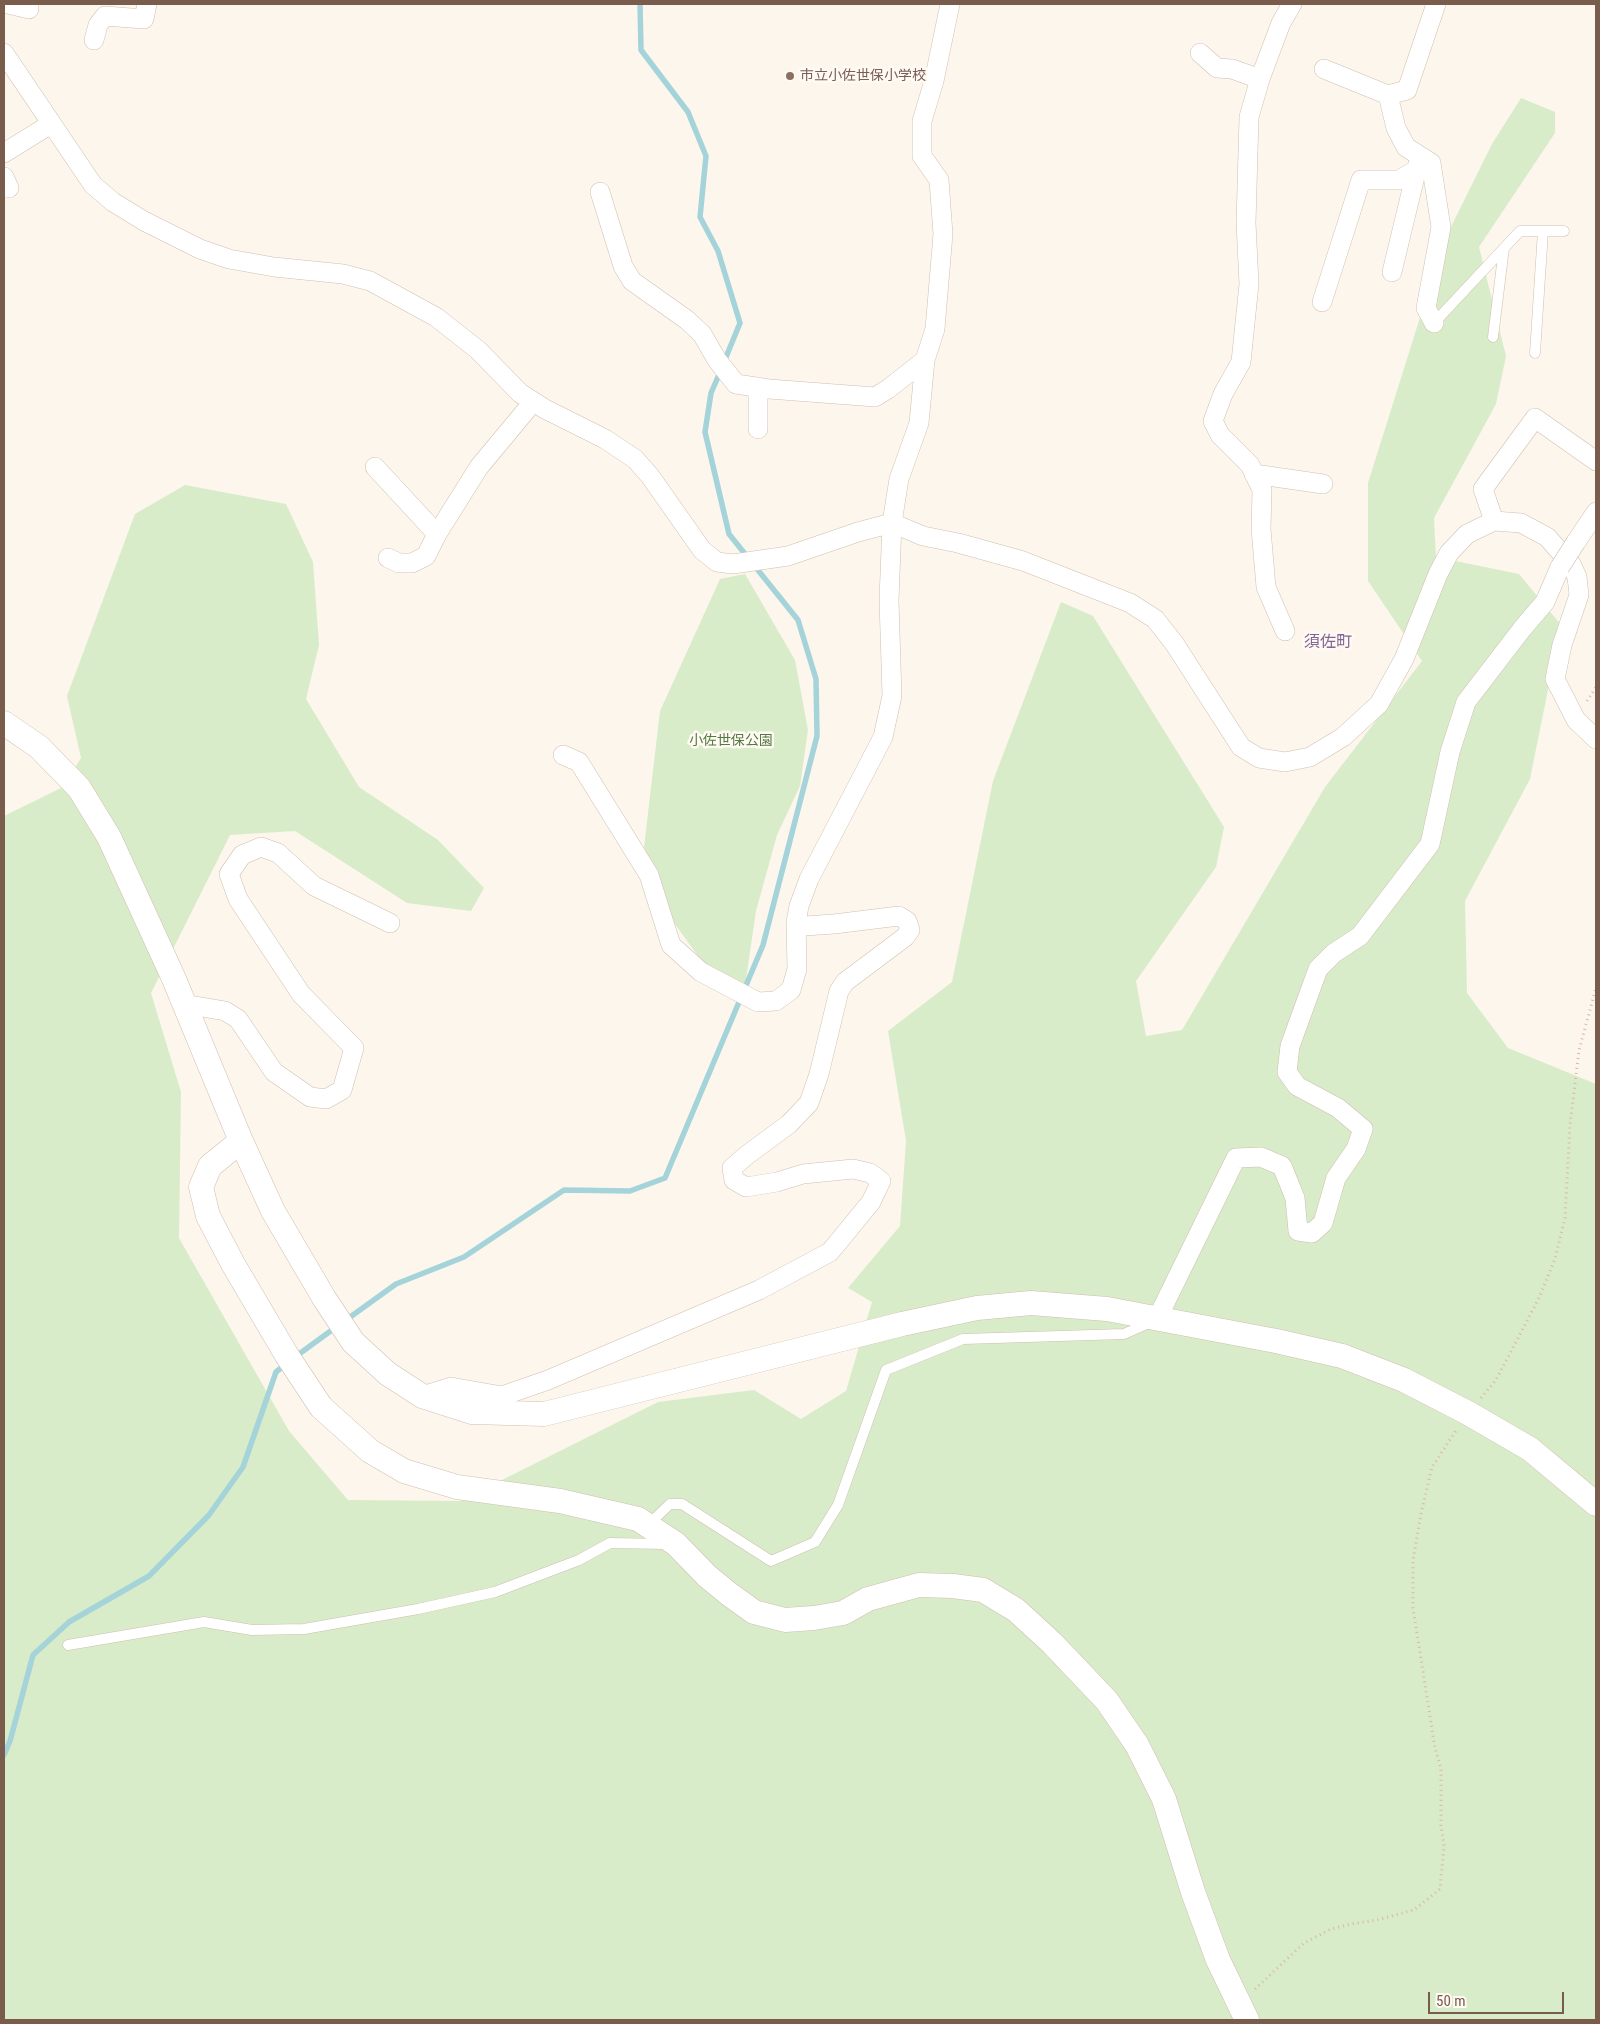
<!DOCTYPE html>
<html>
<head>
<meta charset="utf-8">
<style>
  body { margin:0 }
  #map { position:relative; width:1600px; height:2024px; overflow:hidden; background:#fdf6ec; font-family:"Roboto Condensed",sans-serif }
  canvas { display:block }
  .frame { position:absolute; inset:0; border:5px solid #7a5c4d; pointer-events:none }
  .scale { position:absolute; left:1428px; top:1992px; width:136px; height:22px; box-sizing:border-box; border:2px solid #7a5c4d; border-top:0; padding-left:6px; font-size:15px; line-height:18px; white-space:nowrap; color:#7a5c4d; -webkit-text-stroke:4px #fffaf3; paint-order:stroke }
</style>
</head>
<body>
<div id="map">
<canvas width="1600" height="2024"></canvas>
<div class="frame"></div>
<div class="scale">50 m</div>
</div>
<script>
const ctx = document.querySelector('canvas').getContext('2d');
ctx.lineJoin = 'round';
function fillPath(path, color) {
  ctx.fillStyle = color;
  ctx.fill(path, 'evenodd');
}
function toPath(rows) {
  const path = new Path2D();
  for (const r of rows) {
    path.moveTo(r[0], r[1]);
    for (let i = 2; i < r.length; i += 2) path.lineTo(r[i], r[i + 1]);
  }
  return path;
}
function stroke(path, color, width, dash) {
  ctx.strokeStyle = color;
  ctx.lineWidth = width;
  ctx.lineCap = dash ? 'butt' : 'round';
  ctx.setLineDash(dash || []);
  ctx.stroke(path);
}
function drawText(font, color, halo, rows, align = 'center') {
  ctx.font = font + ' "Roboto Condensed","Noto Sans JP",sans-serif';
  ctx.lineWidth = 5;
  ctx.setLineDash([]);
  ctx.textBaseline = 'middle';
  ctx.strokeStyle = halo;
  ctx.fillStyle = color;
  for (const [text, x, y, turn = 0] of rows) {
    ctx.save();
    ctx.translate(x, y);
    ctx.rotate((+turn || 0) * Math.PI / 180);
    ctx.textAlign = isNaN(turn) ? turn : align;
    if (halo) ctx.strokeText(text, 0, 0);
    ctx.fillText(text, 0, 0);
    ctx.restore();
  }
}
const green = toPath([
  [1521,98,1555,112,1555,133,1479,247,1506,356,1496,404,1434,518,1436,557,1519,574,1561,625,1530,779,1465,901,1467,993,1508,1048,1596,1084,1596,2020,4,2020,4,816,63,787,81,758,67,696,135,514,185,485,286,504,313,562,319,645,306,699,359,787,438,840,484,888,471,911,407,903,295,831,230,835,151,993,181,1092,179,1238,289,1431,348,1500,460,1501,658,1402,754,1390,801,1419,846,1391,872,1302,848,1288,900,1226,906,1141,888,1031,952,982,993,781,1061,602,1093,616,1224,827,1216,867,1136,981,1146,1036,1182,1030,1325,787,1422,661,1368,581,1368,483,1444,241,1492,144],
  [745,574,795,660,808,730,800,786,777,835,756,911,745,986,703,963,672,920,644,847,660,711,720,579]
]);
const stream = toPath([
  [640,4,641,50,688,112,706,156,700,217,718,251,740,323,724,362],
  [346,1320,396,1284,464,1257,564,1190,630,1191,665,1178,763,945,817,736,816,679,798,620,729,534,705,432,711,393,721,370],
  [295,1357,336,1327],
  [4,1755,10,1741,33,1655,69,1622,149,1576,209,1515,243,1467,276,1372,286,1364]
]);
const path = toPath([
  [1587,701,1596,687],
  [1481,1398,1496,1380,1539,1298,1555,1259,1565,1218,1570,1125,1579,1050,1596,988],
  [1255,1989,1304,1943,1331,1929,1351,1924,1377,1920,1414,1910,1440,1889,1444,1846,1441,1825,1441,1768,1435,1748,1413,1608,1413,1560,1421,1514,1432,1467,1457,1429]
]);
const service = toPath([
  [1434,323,1520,231,1564,231],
  [1493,337,1504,248],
  [1535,353,1543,231],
  [648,1525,670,1504,682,1504,771,1561,815,1542,838,1505,886,1370,963,1339,1124,1334,1151,1322],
  [68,1645,204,1622,252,1630,304,1629,418,1609,495,1592,579,1560,610,1543,668,1544]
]);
const minor = toPath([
  [8,4,29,9],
  [94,40,98,25,105,16,144,19,147,4],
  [4,53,93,185,113,202,144,221,200,249,229,259,274,267,343,274,370,281,436,317,478,350,520,393,545,409,605,439,635,459,650,476,702,550,717,562,733,564,788,556,858,532,892,523,923,536,958,543,1023,561,1130,603,1155,619,1174,643,1241,747,1259,758,1285,762,1310,757,1343,737,1379,704,1404,659,1438,574,1449,553,1467,534,1494,521,1521,523,1547,537,1571,564,1577,577,1579,595,1562,645,1555,679,1576,720,1596,739],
  [1200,53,1217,68,1232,69,1260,79],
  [1324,69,1388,95,1407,90,1436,4],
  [1388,95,1396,128,1406,147,1431,163,1441,227,1426,308,1434,323],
  [4,153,51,124],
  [4,177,9,188],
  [600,192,623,266,632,281,687,320,702,334,717,360,736,384,769,389,875,397,888,389,925,360],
  [1392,272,1418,164],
  [1322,302,1361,180,1399,180,1416,170],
  [758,429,758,387],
  [375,467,437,534],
  [1254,474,1323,484],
  [1494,521,1483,489,1535,418,1596,461],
  [1576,542,1596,512],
  [388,558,399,563,412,563,426,556,437,534,479,467,533,402],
  [1285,631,1266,587,1261,529,1262,490,1250,465,1220,435,1213,421,1223,394,1241,362,1249,284,1246,223,1249,117,1260,79,1281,23,1292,4],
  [563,755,579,762,649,875,671,945,701,972,758,1002,776,1001,791,990,797,969,796,922],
  [184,1004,225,1011,238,1019,274,1072,310,1097,326,1099,342,1090,354,1048,301,994,238,899,229,874,242,855,261,847,278,853,314,886,390,923],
  [1157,1319,1236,1158,1261,1157,1282,1166,1295,1198,1298,1231,1312,1233,1323,1223,1336,1178,1356,1149,1363,1129,1338,1108,1297,1086,1287,1072,1290,1046,1318,969,1334,953,1360,936,1430,844,1450,752,1466,702,1522,629,1545,602,1560,567],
  [422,1396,451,1387,502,1396,548,1380,759,1290,830,1252,871,1202,881,1181,870,1173,853,1169,803,1174,777,1182,746,1187,734,1180,732,1168,747,1155,789,1124,809,1103,819,1074,839,991,845,982,905,937,910,930,907,921,899,916,834,924,805,926,796,922,799,906,809,879,883,737,892,696,889,600,892,523,899,479,919,423,925,360,935,329,943,234,939,180,922,156,922,121,934,81,950,4]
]);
const tertiary = toPath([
  [4,723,39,747,79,788,109,837,174,979,241,1141,273,1211,324,1298,353,1342,388,1374,422,1396,472,1412,544,1414,902,1324,977,1308,1031,1303,1107,1309,1276,1341,1342,1356,1404,1380,1468,1413,1530,1449,1596,1504],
  [241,1141,210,1166,201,1187,208,1216,233,1264,286,1354,321,1407,370,1451,404,1471,457,1487,560,1501,638,1519,676,1544,707,1576,729,1594,754,1612,785,1620,814,1618,843,1613,868,1599,919,1585,953,1586,983,1590,1016,1610,1052,1643,1107,1701,1137,1745,1164,1799,1193,1892,1218,1960,1247,2020]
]);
const minorBridge = toPath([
  [1560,567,1576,542]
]);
const markers = [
  [790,76,5,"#8d6e63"]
];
const educationNames = [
  ["市立小佐世保小学校",800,76]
];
const parkNames = [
  ["小佐世保公園",731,741]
];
const quarterNames = [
  ["須佐町",1328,643]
];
fillPath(green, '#d8ecc9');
stroke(stream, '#a5d3da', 5.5);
stroke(service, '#d1beb0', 11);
stroke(minor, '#d1beb0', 20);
stroke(tertiary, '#d1beb0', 25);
stroke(path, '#d9b8a5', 3, [1, 4]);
stroke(service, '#fff', 10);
stroke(minor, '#fff', 19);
stroke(tertiary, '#fff', 24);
stroke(minorBridge, '#d1beb0', 20, []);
stroke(minorBridge, '#fff', 19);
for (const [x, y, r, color] of markers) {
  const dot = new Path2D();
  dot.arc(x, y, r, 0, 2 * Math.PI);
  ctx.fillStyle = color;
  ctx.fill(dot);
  stroke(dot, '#fffaf3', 2);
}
drawText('14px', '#785e54', '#fffaf3', educationNames, 'left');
drawText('14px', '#537a41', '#fffaf3', parkNames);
drawText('16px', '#846695', '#fffaf3', quarterNames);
</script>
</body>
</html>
